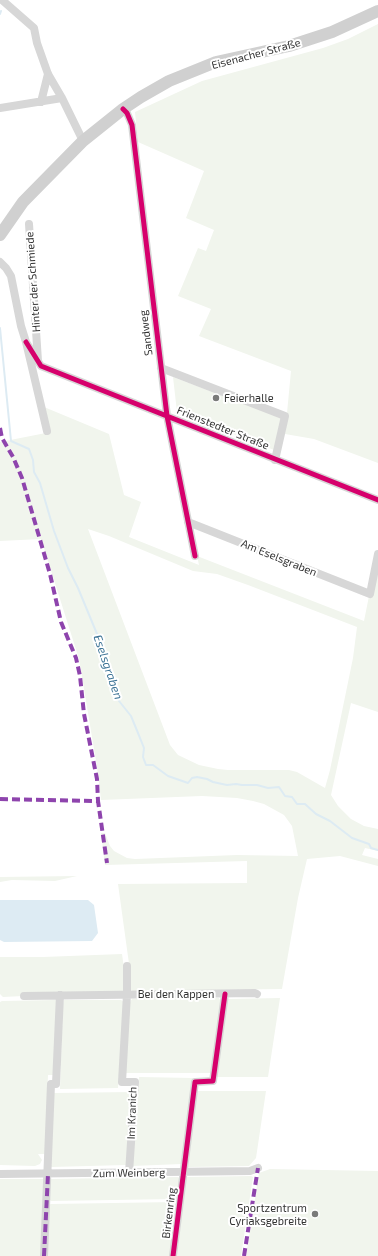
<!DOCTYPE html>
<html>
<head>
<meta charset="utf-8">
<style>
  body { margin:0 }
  canvas { display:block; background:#fff }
</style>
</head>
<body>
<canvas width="378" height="1256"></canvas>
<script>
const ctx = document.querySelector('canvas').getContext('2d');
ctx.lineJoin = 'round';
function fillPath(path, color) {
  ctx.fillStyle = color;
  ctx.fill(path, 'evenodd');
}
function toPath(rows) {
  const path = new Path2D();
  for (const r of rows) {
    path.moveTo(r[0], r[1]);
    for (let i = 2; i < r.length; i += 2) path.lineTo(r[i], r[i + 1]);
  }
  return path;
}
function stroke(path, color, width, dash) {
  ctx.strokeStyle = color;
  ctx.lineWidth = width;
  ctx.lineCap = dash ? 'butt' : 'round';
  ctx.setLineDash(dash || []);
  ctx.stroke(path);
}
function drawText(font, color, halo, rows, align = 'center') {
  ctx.font = font + ' "Exo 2",sans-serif';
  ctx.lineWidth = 4;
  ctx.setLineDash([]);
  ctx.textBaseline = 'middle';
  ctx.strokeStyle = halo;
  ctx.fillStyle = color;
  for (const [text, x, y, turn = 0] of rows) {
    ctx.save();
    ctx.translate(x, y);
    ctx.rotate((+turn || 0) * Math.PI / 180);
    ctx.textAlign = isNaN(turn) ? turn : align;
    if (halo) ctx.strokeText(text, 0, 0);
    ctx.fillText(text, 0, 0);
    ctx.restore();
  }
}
const green = toPath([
  [378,24,378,463,314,439,285,434,291,371,199,336,211,309,178,296,198,248,206,251,214,230,186,218,204,171,138,142,135,112,202,81,323,48,348,39],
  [173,377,281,418,274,450,177,412],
  [44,407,109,434,124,495,141,502,129,537,199,565,197,556,364,621,378,551,378,712,351,703,331,795,338,806,351,819,364,826,378,829,378,851,365,848,362,855,378,859,378,866,340,856,307,859,298,898,282,989,132,991,130,989,130,971,118,884,247,883,247,861,105,865,101,833,105,833,110,846,114,851,127,858,135,859,237,855,298,856,292,826,284,815,264,804,253,801,237,798,202,796,101,800,97,767,79,659,41,539,0,541,0,442,51,432],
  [88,529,109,536,193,571,217,574,248,585,357,627,353,658,330,770,325,788,297,772,289,770,228,770,218,769,199,765,178,755,170,745],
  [77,876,55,881,12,880,0,882,0,877],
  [122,954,124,968,124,991,23,996,3,997,0,994,0,957,43,957],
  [219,998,221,1002,212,1073,125,1073,130,1002,132,999],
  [280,998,268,1077,217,1077,227,999],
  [0,1000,0,1002,2,1001,57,1000,54,1075,48,1075,45,1154,38,1154,42,1160,40,1164,35,1166,0,1165],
  [64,1000,121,1000,124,1002,118,1088,60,1089,63,1004],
  [139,1077,193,1078,182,1164,132,1166],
  [197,1091,266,1091,256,1158,249,1166,188,1167],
  [132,1092,126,1165,51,1167,53,1093],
  [270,1169,378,1171,378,1256,246,1256,259,1173],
  [251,1176,253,1177,241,1256,177,1256,186,1177],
  [178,1177,180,1179,178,1197,176,1199,51,1201,50,1200,51,1179],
  [0,1179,45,1179,42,1256,0,1256],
  [175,1202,177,1204,171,1256,47,1256,49,1205,51,1204]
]);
const water = toPath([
  [0,900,88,900,94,905,98,933,92,941,4,942,0,940]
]);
const stream = toPath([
  [0,14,1,11],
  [0,328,11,441,29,449,33,460,34,472,40,483,54,531,68,568,78,588,102,646,111,682,119,701,131,716,138,733,144,748,143,757,146,765,153,765,168,776,188,783,192,778,197,777,207,779,213,782,227,785,236,784,242,785,257,785,268,788,279,787,285,796,292,797,297,804,305,804,316,814,330,821,352,838,369,844,371,848,378,850]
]);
const minor = toPath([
  [2,0,34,28,37,43,48,74,62,98,83,141],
  [41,102,48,74],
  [0,108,62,98],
  [123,109,127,113,132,125,167,416,195,556],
  [29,224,38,361],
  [0,262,6,268,11,276,21,326,26,342,47,431],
  [26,342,41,366,378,500],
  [161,368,285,416,275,460],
  [188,522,370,594,378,554],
  [127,966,127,994,122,1082,135,1082,129,1173],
  [24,996,255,993,257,994],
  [0,1174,250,1171,258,1168],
  [44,1256,51,1084,56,1084,60,995],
  [173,1256,195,1082,213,1081,225,994]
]);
const secondary = toPath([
  [0,235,23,202,83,141,123,109,141,97,169,81,216,62,289,46,332,32,378,11]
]);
const quiet = toPath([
  [0,428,2,438,13,457,22,478,50,574,61,622,76,658,80,676,84,714,97,779,98,801],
  [0,799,98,801,107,863],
  [44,1256,48,1174],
  [244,1256,258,1168]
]);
const cycleway = toPath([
  [123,109,127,113,132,125,167,416,195,556],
  [26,342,41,366,378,500],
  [173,1256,195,1082,213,1081,225,994]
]);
const markers = [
  [216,398,4,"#7a7a7a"],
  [315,1214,4,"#7a7a7a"]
];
const streetNames = [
  ["Eisenacher Straße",256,54,-15],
  ["Hinter der Schmiede",33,282,-94],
  ["Sandweg",146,333,-97],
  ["Frienstedter Straße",223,428,22],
  ["Am Eselsgraben",279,558,22],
  ["Bei den Kappen",176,994],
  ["Im Kranich",132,1113,-88],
  ["Zum Weinberg",129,1173,-1],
  ["Birkenring",169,1213,-83]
];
const poiNames = [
  ["Feierhalle",224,398],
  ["Sportzentrum",307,1208,"right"],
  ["Cyriaksgebreite",307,1221,"right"]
];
const waterNames = [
  ["Eselsgraben",108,667,71]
];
fillPath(green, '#f1f5ed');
fillPath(water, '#ddebf3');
stroke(stream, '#ddebf3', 2);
stroke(minor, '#d7d7d7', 8);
stroke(secondary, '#d0d0d0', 12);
stroke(quiet, '#8e44ad', 4, [8, 4]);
stroke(cycleway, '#d6006c', 5);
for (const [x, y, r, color] of markers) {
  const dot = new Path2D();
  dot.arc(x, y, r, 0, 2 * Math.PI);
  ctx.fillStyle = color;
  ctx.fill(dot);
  stroke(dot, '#fff', 1.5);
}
drawText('11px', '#333', '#fff', streetNames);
drawText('11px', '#333', '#fff', poiNames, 'left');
drawText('italic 12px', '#3f7597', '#fff', waterNames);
</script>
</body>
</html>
